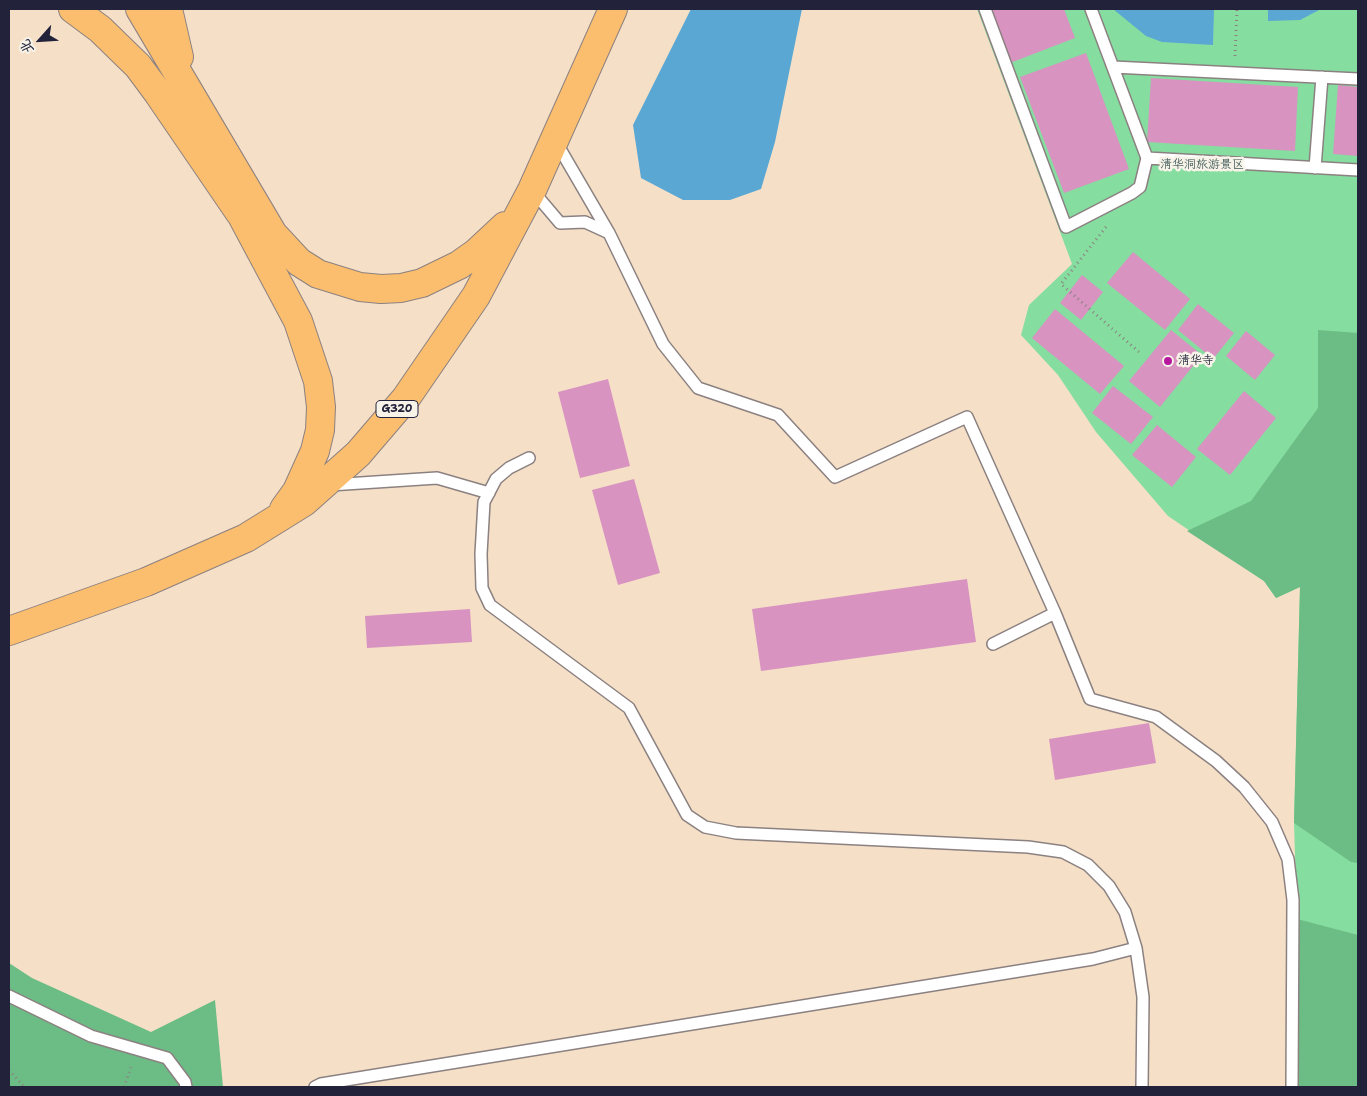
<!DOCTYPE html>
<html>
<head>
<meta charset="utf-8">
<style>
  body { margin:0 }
  #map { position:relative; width:1367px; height:1096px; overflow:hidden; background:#f5e0c7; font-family:"Shantell Sans","LXGW WenKai TC",sans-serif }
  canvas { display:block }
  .frame { position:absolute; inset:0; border:10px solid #22223b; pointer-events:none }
  .north { position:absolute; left:15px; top:15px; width:50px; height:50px; -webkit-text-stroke:4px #f7f3e8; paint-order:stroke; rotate:244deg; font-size:14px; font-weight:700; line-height:20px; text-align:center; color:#22223b }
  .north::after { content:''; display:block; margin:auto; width:18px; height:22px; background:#22223b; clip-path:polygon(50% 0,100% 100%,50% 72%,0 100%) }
</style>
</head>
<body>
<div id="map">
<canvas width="1367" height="1096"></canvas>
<div class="frame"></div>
<div class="north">北</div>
</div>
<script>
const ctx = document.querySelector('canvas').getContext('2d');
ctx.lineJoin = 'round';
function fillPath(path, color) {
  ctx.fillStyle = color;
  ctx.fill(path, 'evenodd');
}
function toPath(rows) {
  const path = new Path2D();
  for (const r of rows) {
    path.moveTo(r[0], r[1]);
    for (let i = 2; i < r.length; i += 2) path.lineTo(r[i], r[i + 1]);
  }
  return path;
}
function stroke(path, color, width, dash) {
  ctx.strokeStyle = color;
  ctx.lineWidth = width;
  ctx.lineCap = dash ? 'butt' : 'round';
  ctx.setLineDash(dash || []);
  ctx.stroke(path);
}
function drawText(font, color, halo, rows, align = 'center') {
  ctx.font = font + ' "Shantell Sans","LXGW WenKai TC",sans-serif';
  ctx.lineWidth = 5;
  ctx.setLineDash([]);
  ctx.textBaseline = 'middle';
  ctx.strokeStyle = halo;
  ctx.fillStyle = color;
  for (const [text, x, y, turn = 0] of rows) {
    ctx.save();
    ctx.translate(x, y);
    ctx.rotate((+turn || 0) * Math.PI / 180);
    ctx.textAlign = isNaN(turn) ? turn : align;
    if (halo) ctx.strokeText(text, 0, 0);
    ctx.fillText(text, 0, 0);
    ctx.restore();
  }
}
const green = toPath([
  [977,9,1358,9,1358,1087,1297,919,1294,823,1300,587,1276,598,1264,581,1168,516,1096,432,1058,375,1021,335,1029,305,1072,264]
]);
const forest = toPath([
  [1318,330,1358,333,1358,863,1351,862,1294,823,1300,587,1276,598,1264,581,1187,531,1251,501,1318,408],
  [1297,919,1358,935,1358,1087,1297,1087],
  [9,963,32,978,151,1032,215,1000,223,1087,9,1087]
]);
const water = toPath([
  [691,9,802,9,775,142,761,189,730,200,683,200,641,178,633,125],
  [1113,9,1214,9,1213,45,1162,42,1146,36],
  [1268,9,1321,9,1300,20,1268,21]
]);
const building = toPath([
  [990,9,1064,9,1075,38,1010,63],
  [1086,53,1129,169,1064,193,1020,77],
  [1151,78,1298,87,1295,151,1147,142],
  [1338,85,1358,87,1358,156,1333,154],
  [1133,252,1190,299,1165,330,1107,283],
  [1082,275,1103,292,1081,320,1060,303],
  [1198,304,1234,333,1213,359,1178,330],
  [1055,309,1124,366,1100,394,1032,338],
  [1171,330,1202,355,1160,407,1129,381],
  [1246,331,1275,355,1255,380,1226,356],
  [608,379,630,466,580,478,558,392],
  [1113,386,1153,417,1131,444,1092,413],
  [1244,391,1276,418,1230,475,1197,449],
  [1157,425,1196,457,1172,487,1132,455],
  [634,479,660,573,618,585,592,490],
  [967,579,976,642,761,671,752,609],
  [470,609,472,642,367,648,365,616],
  [1149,723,1156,763,1055,780,1049,739]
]);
const path = toPath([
  [1235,56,1237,9],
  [1106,227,1061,284,1139,352],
  [9,1070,24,1087],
  [124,1087,132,1064]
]);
const lane = toPath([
  [985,9,1066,227,1132,193,1140,187,1147,158,1091,9],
  [1113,67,1358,79],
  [556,142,609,233,663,344,698,388,778,415,835,477,967,417,1055,613,1090,699,1156,717,1216,761,1244,787,1272,822,1288,859,1293,900,1292,1087],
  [1147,158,1358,170],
  [1315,168,1322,77],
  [532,190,560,223,585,222,609,233],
  [529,458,509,468,496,479,484,502,481,554,482,588,490,605,629,708,687,815,705,827,736,833,1028,847,1063,852,1088,865,1109,886,1125,912,1136,948,1143,997,1142,1087],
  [330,485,437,478,489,493],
  [993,644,1055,613],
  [9,996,91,1036,167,1058,185,1082,186,1087],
  [315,1087,321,1084,1093,959,1136,948]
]);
const highway = toPath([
  [73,9,100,29,138,66,158,93,240,213],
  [140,9,273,234,299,262,318,274,360,287,381,289,401,288,422,283,459,265,476,253,505,226],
  [168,9,179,57],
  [242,216,298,321,318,381,321,407,320,430,315,451,297,491,284,509],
  [9,631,146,582,246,538,304,502,358,454,406,398,476,296,532,190,613,9]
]);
const markers = [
  [1168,361,5,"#b5179e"]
];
const shields = [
  [397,409,42]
];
const shieldNames = [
  ["G320",397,409]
];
const parkNames = [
  ["清华洞旅游景区",1202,165]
];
const poiNames = [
  ["清华寺",1178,361]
];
fillPath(green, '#86dda0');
fillPath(forest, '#6cbc86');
fillPath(water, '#5aa7d3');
fillPath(building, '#d893c1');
stroke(lane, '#8c8181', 14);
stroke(highway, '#8c8181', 30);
stroke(path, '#8c8181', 3, [1, 4]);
stroke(lane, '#fff', 11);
stroke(highway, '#fbbd6e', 28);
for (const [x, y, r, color] of markers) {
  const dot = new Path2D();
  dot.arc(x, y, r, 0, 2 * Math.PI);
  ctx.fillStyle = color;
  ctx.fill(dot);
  stroke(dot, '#f7f3e8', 2);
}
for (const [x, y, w] of shields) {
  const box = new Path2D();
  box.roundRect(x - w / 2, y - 8.5, w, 17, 4);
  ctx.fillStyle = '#f7f3e8';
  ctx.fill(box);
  stroke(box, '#22223b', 1);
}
drawText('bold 11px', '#22223b', null, shieldNames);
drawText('12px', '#405a59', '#f7f3e8', parkNames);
drawText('12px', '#22223b', '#f7f3e8', poiNames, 'left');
</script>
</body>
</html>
